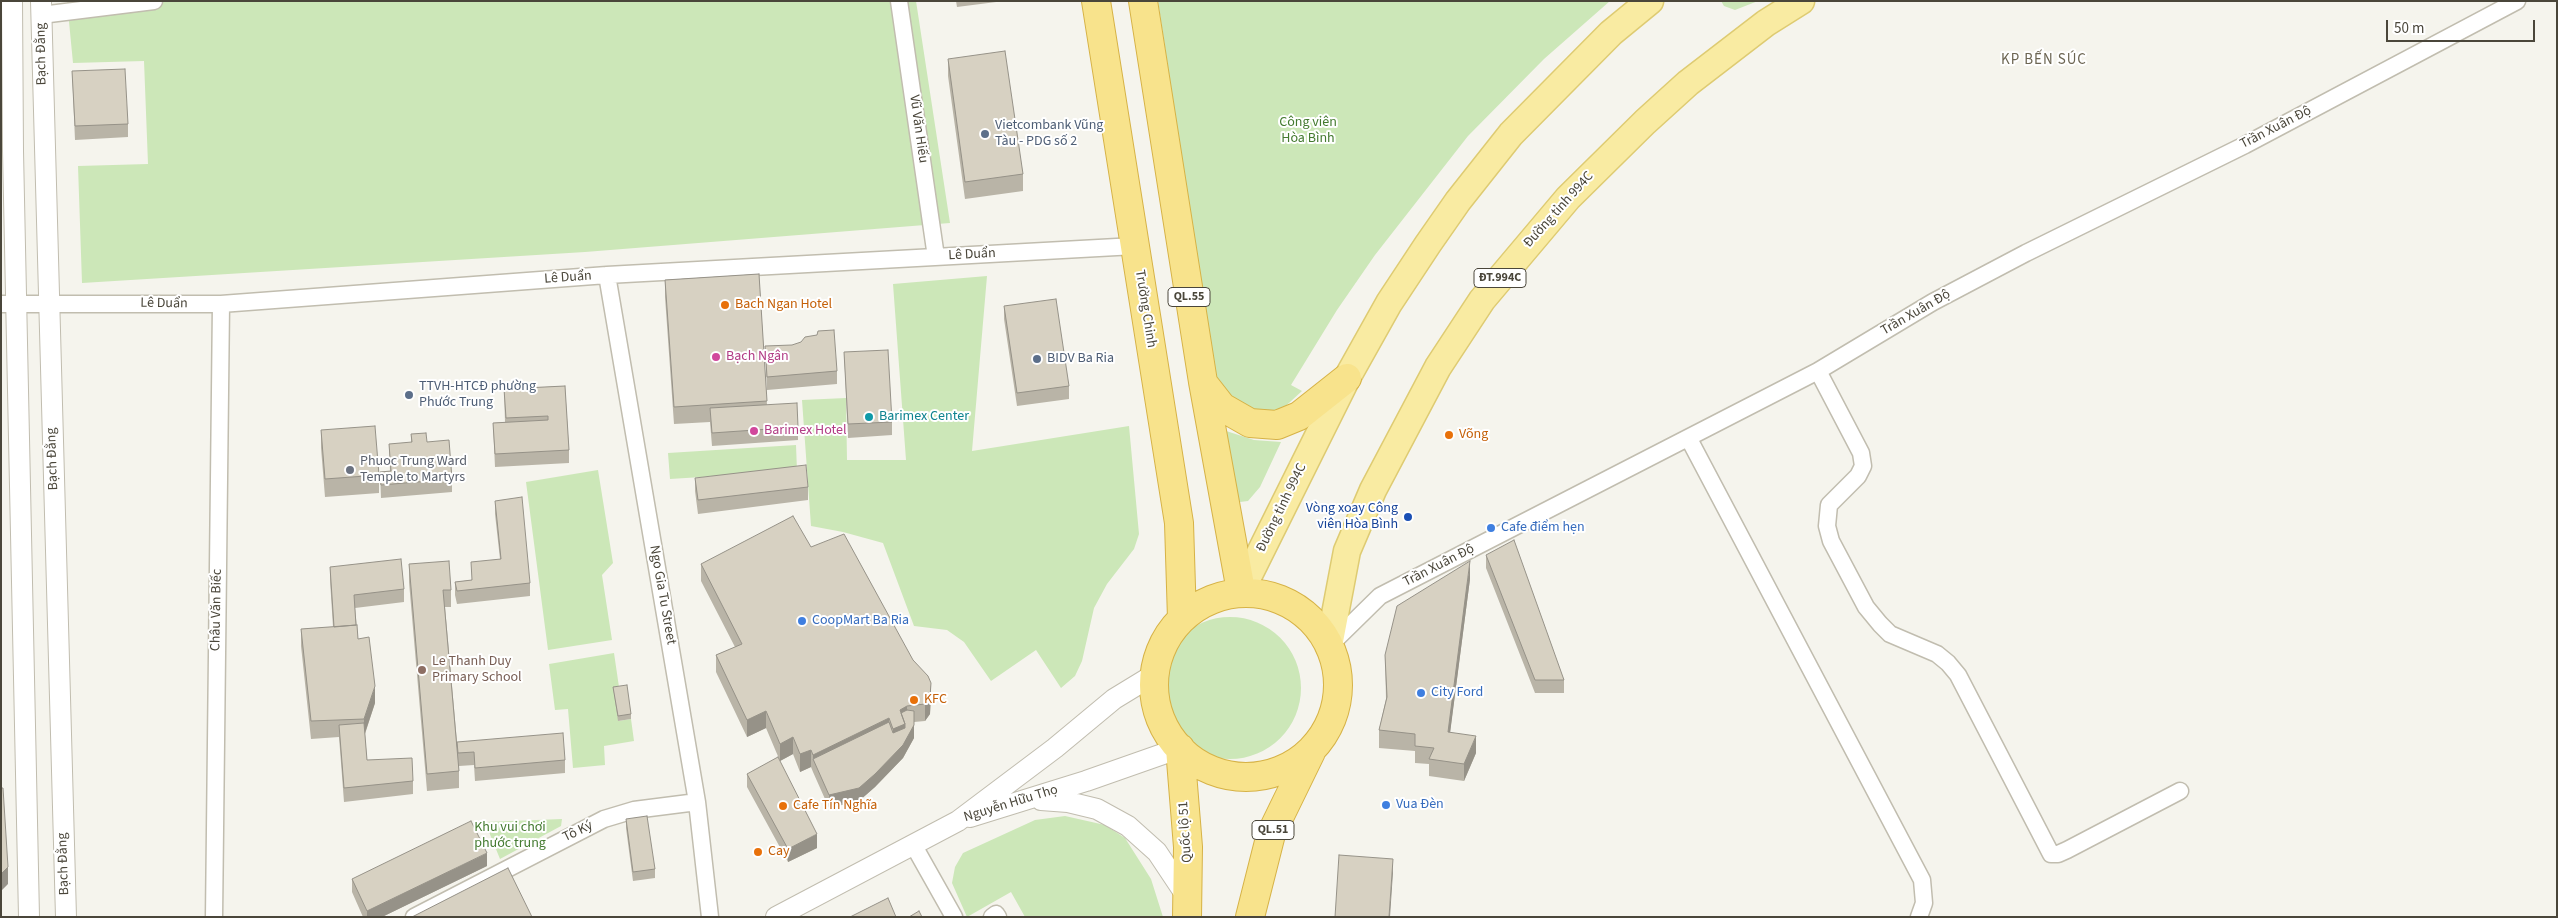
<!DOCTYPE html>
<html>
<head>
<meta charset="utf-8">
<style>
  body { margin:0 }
  #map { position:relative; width:2558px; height:918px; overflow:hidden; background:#f5f4ed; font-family:"Source Sans 3",sans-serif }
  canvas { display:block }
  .frame { position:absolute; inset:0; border:2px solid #4a463a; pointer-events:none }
  .scale { position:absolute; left:2386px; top:20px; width:149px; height:22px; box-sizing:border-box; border:2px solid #4a463a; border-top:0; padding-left:6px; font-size:15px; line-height:18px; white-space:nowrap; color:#4a463a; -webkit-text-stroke:4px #fff; paint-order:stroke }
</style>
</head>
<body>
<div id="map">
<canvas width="2558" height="918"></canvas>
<div class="frame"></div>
<div class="scale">50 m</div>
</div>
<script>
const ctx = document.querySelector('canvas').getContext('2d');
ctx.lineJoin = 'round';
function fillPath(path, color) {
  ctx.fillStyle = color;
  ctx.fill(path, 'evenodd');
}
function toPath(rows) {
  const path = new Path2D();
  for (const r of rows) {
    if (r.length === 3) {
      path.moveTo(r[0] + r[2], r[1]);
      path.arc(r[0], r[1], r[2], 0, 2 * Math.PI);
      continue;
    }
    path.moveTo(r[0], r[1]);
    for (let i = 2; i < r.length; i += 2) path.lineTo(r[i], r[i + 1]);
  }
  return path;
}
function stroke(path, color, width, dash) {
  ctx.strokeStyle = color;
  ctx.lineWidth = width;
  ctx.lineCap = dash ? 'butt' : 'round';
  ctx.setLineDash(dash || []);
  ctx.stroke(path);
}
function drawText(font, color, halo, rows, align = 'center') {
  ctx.font = font + ' "Source Sans 3",sans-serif';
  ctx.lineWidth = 4;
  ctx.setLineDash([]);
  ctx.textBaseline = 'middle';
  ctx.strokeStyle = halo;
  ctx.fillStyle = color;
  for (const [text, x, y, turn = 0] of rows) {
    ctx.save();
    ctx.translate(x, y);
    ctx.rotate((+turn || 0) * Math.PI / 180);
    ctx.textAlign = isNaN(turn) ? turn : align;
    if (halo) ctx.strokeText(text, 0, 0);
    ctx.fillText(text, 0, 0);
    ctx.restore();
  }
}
const green = toPath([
  [67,1,916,1,950,223,585,252,82,283,78,166,148,164,144,61,73,63],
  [1158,1,1610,1,1544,59,1468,136,1375,255,1337,310,1291,385,1302,391,1277,414,1264,420,1218,397],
  [1721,1,1758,1,1735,10,1724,6],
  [987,276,972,451,1129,426,1139,534,1134,549,1107,584,1094,608,1082,661,1075,676,1061,688,1036,650,991,681,964,642,947,630,914,626,883,543,843,532,811,526,802,400,846,398,847,460,906,460,893,284],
  [1220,429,1254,440,1281,442,1260,487,1248,501,1240,502,1234,499],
  [796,445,797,471,670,479,668,453],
  [598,470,613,563,602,575,612,640,548,650,526,482],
  [1230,688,71],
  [614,653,619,687,618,721,631,719,634,741,604,746,605,765,573,768,568,709,555,710,549,664],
  [1065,816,1105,825,1125,838,1151,879,1163,917,1025,917,1011,892,967,917,952,883,955,867,963,853,1035,820],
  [562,819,561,826,500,859,485,822]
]);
const minor = toPath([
  [899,1,936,257],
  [41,15,154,1],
  [607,275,697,802,710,917],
  [1,304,221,304,607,275,1135,246],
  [1818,371,1861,453,1863,466,1858,476,1829,505,1827,526,1831,541,1866,607,1880,624,1890,634,1937,654,1948,663,1958,675,2051,854,2058,854,2067,850,2180,791],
  [1689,439,1922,880,1924,903,1919,917],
  [1329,646,1380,596,1818,371,1933,302,2026,253,2245,145,2517,1],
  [914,846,954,917],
  [214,917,221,304],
  [414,917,604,819,634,810,697,802],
  [992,917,996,914,998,917]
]);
const tertiary = toPath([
  [12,1,13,151,29,917],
  [41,1,66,917],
  [1041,800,1068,802,1097,809,1128,826,1157,852,1187,897],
  [970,817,1086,781,1180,748],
  [776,917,958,821,1055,748,1114,699,1155,674]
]);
const primary = toPath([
  [1241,591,1347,378,1389,303,1428,244,1458,201,1511,134,1611,33,1650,1],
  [1329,646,1347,551,1373,490,1438,367,1482,300,1568,198,1645,122,1688,83,1766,23,1801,1]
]);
const trunk = toPath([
  [1096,1,1179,523,1182,619],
  [1143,1,1203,382,1241,591],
  [1204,384,1222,407,1250,423,1277,425,1299,416,1347,378],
  [1246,685,92],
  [1180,748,1188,847,1187,917],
  [1250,917,1271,834,1311,752]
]);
const wall = toPath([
  [956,1,1004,1,957,7],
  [948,59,1023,174,1023,191,965,199,948,76],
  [72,71,128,124,128,137,75,140],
  [759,274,767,405,798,427,798,440,712,446,710,422,674,424,665,297,665,280],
  [1004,306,1069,386,1069,399,1017,406,1004,319],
  [765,346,837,371,837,384,767,390],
  [844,352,892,422,892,435,848,438],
  [565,386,569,450,569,463,495,467,493,423,505,422,504,389],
  [321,430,379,475,379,493,325,497,321,448],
  [411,434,427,442,452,479,452,492,381,498,380,472,390,471,389,444,411,443],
  [695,478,808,487,808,500,698,514,695,491],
  [495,501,530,583,530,596,457,604,455,595,455,582,471,580,500,559,495,514],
  [811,547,931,700,930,714,925,721,914,722,914,738,903,758,875,787,859,801,829,808,813,772,811,767,800,772,793,754,780,761,766,728,747,737,716,672,716,655,735,647,701,581,701,564],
  [1486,555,1564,680,1564,693,1535,693,1486,568],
  [409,564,451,590,451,607,445,607,457,742,565,760,565,773,475,781,474,765,459,766,459,788,427,791,409,582],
  [330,567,404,589,404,602,355,608,358,639,375,703,365,734,367,760,413,781,413,794,344,802,339,737,311,739,301,646,301,629,333,627,330,580],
  [1470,579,1450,732,1476,753,1464,781,1429,776,1429,764,1415,763,1415,751,1379,748,1379,730,1386,699,1385,655],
  [613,687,631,714,631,719,618,721],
  [747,774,817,848,788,862,747,787],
  [626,819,655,869,655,878,633,881,626,828],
  [487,866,382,917,363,917,352,892,352,879]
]);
const shadedWall = toPath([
  [1470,561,1470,579,1448,749,1448,732],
  [931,683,930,714,925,721,925,704],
  [375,686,375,703,364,736,364,719],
  [907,706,907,723,905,741,893,746,893,729,900,710],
  [766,711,766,728,747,737,747,720],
  [889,718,889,735,813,759,813,755],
  [914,725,914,738,903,758,875,787,859,801,829,808,829,795],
  [1476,736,1476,753,1464,781,1464,764],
  [793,737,793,754,780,761,780,744],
  [811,750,811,767,800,772,800,754],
  [817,834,817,848,788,862,788,849],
  [487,853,487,866,382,917,367,917,367,911],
  [1393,859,1393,872,1390,917,1389,917],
  [8,867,8,884,1,891,1,874]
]);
const building = toPath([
  [1005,51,1023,174,965,182,948,59,1005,51],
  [125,69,128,124,75,126,72,71,125,69],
  [759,274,767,401,674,407,665,280,759,274],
  [1056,299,1069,386,1017,393,1004,306,1056,299],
  [834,330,837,371,767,377,765,346,792,345,801,342,805,337,817,335,818,331,834,330],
  [888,350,892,422,848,424,844,352,888,350],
  [565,386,569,450,495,454,493,423,548,420,548,416,506,418,504,389,565,386],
  [797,403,798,427,712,433,710,408,797,403],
  [375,426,379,475,325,479,321,430,375,426],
  [426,433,427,442,449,440,452,479,381,485,380,472,391,471,389,444,412,442,411,434,426,433],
  [806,465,808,487,698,500,695,478,806,465],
  [522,497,530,583,457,591,455,582,472,580,471,562,501,559,495,501,522,497],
  [793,516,811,547,844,534,913,660,928,676,931,683,930,697,925,704,907,706,900,710,905,724,893,729,889,718,813,755,811,750,800,754,793,737,780,744,766,711,747,720,716,655,742,644,701,564,793,516],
  [1514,540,1564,680,1535,680,1486,555,1514,540],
  [401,559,404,589,354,595,356,625,334,627,330,567,401,559],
  [449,561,451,590,443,590,459,771,427,774,409,564,449,561],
  [1470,561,1448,732,1476,736,1464,764,1429,759,1434,748,1415,746,1415,734,1379,730,1387,697,1385,655,1397,606,1470,561],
  [357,625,358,639,369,637,375,686,364,719,311,721,301,629,357,625],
  [627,685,631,714,618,716,613,687,627,685],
  [907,710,914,711,914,725,903,745,875,774,859,788,829,795,813,759,889,722,893,733,905,728,905,724,901,713,907,710],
  [364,723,367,760,412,758,413,781,344,788,339,725,364,723],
  [563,733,565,760,475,768,474,752,458,753,457,742,563,733],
  [778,757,817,834,788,849,747,774,778,757],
  [1,788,3,788,8,867,1,874,1,788],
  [647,816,655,869,633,872,626,819,647,816],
  [471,821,487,853,367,911,352,879,471,821],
  [1339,855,1393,859,1389,917,1335,917,1339,855],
  [508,868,532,917,412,917,508,868],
  [888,898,896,917,850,917,888,898],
  [919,911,922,917,909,917,919,911]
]);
const markers = [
  [985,134,5,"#5c6f8a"],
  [725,305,5,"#e8710a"],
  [716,357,5,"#d1479c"],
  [1037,359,5,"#5c6f8a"],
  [409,395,5,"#5c6f8a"],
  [869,417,5,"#0f9aa8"],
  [754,431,5,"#d1479c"],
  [1449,435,5,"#e8710a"],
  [350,470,5,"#6b7280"],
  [1408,517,5,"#1a4fb4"],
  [1491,528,5,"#3f7fe0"],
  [802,621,5,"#3f7fe0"],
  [422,670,5,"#8d6e63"],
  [1421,693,5,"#3f7fe0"],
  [914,700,5,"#e8710a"],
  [1386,805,5,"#3f7fe0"],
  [783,806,5,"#e8710a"],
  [758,852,5,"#e8710a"]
];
const shields = [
  [1500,278,52],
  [1189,297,42],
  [1273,830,42]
];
const shieldNames = [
  ["ĐT.994C",1500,278],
  ["QL.55",1189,297],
  ["QL.51",1273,830]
];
const streetNames = [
  ["Bạch Đằng",42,54,-91],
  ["Trần Xuân Độ",2276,128,-27],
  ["Vũ Văn Hiếu",918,129,82],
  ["Đường tỉnh 994C",1559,210,-48],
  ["Lê Duẩn",972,255,-3],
  ["Lê Duẩn",568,278,-4],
  ["Lê Duẩn",164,304,1],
  ["Trường Chinh",1145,309,81],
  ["Trần Xuân Độ",1916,313,-30],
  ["Bạch Đằng",53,459,-92],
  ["Đường tỉnh 994C",1282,508,-64],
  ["Trần Xuân Độ",1439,566,-27],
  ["Ngo Gia Tu Street",662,595,80],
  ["Châu Văn Biếc",217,610,-89],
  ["Nguyễn Hữu Thọ",1011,804,-17],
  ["Tô Ký",578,832,-26],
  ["Quốc lộ 51",1186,832,-94],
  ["Bạch Đằng",64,864,-92]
];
const parkNames = [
  ["Công viên",1308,123],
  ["Hòa Bình",1308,139],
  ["Khu vui chơi",510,828],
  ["phước trung",510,844]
];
const serviceNames = [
  ["Vietcombank Vũng",995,126],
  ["Tàu - PDG số 2",995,142],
  ["BIDV Ba Ria",1047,359],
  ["TTVH-HTCĐ phường",419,387],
  ["Phước Trung",419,403]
];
const foodNames = [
  ["Bach Ngan Hotel",735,305],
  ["Võng",1459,435],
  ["KFC",924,700],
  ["Cafe Tín Nghĩa",793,806],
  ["Cay",768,852]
];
const hotelNames = [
  ["Bạch Ngân",726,357],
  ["Barimex Hotel",764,431]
];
const cultureNames = [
  ["Barimex Center",879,417]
];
const worshipNames = [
  ["Phuoc Trung Ward",360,462],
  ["Temple to Martyrs",360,478]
];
const transitNames = [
  ["Vòng xoay Công",1398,509],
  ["viên Hòa Bình",1398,525]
];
const shopNames = [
  ["Cafe điểm hẹn",1501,528],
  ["CoopMart Ba Ria",812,621],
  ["City Ford",1431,693],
  ["Vua Đèn",1396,805]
];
const educationNames = [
  ["Le Thanh Duy",432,662],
  ["Primary School",432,678]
];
const neighbourhoodNames = [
  ["KP BẾN SÚC",2044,61]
];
fillPath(green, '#cce7b8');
stroke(minor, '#c1bdaf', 19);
stroke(tertiary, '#c1bdaf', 22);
stroke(primary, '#decb72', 29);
stroke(trunk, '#d6b246', 30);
stroke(minor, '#fff', 16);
stroke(tertiary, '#fff', 20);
stroke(primary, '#f9eba2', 26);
stroke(trunk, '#f8e38c', 28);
fillPath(wall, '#b9b4a7');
fillPath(shadedWall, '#969288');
fillPath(building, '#d7d1c2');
stroke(building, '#969288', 1);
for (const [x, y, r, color] of markers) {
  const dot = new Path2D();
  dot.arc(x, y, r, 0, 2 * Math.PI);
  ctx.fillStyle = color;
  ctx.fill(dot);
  stroke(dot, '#fff', 2);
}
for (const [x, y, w] of shields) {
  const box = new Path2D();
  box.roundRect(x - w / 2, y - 9.5, w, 19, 4);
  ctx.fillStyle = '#fff';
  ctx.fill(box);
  stroke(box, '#4a463a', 1);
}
drawText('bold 12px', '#4a463a', null, shieldNames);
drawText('14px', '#4a463a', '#fff', streetNames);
drawText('14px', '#437a2f', '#fff', parkNames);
drawText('14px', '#4e5e75', '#fff', serviceNames, 'left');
drawText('14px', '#c56008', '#fff', foodNames, 'left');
drawText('14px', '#b23c85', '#fff', hotelNames, 'left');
drawText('14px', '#0d838f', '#fff', cultureNames, 'left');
drawText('14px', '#5b616d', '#fff', worshipNames, 'left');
drawText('14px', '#164399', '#fff', transitNames, 'right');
drawText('14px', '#366cbe', '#fff', shopNames, 'left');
drawText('14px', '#785e54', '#fff', educationNames, 'left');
ctx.letterSpacing = '1px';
drawText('15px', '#6c6552', '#fff', neighbourhoodNames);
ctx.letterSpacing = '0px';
</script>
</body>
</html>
